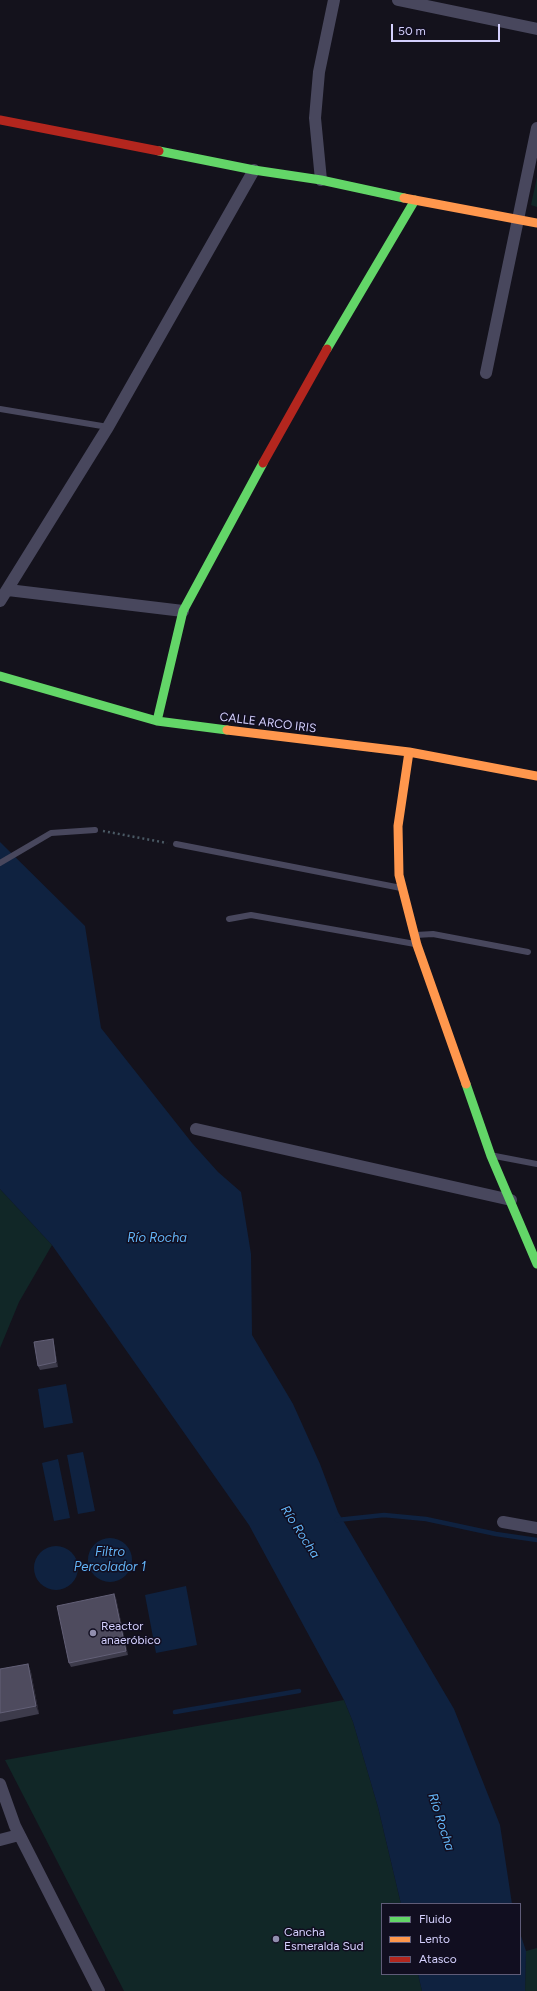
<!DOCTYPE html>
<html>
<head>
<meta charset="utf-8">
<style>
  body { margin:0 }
  #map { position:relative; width:537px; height:1991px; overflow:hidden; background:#14121c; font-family:Figtree,sans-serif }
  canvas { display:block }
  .legend { position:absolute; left:381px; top:1903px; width:140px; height:72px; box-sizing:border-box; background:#110e20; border:1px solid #5f5c78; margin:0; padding:5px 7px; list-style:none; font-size:12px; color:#d4d0fd }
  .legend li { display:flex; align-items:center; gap:8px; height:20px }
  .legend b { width:20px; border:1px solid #5f5c78 }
  .scale { position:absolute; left:391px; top:24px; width:109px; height:18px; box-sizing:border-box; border:2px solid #d4d0fd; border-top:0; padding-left:5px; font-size:12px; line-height:14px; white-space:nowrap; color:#d4d0fd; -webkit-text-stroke:3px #110e20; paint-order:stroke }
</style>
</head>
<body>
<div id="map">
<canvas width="537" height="1991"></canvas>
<ul class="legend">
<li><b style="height:5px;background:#63d668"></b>Fluido</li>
<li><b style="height:5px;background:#ff974d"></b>Lento</li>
<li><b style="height:5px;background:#b3261e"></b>Atasco</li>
</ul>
<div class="scale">50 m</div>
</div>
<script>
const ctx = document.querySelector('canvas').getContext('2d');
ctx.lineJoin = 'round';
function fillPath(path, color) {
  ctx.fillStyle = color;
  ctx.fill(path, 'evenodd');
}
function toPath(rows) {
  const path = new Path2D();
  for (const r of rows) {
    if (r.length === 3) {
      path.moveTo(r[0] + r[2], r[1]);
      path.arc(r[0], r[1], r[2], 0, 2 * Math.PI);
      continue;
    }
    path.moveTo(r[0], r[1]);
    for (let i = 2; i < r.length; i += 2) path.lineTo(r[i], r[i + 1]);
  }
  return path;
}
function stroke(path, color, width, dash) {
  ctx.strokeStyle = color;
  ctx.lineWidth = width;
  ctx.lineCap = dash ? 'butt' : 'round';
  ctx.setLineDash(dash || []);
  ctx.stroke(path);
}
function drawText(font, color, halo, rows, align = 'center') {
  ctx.font = font + ' Figtree,sans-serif';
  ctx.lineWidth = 3;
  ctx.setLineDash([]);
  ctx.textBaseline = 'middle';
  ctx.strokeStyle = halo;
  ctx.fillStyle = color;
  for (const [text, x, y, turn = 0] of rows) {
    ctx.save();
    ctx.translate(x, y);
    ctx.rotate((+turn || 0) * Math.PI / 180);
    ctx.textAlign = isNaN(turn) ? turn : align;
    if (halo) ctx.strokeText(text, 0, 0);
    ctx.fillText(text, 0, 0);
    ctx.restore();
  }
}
const green = toPath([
  [537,177,537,207,531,205],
  [0,1189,52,1245,19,1302,0,1348],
  [344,1700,353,1722,378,1807,401,1904,382,1904,382,1974,418,1974,422,1991,124,1991,5,1760],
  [537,1948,537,1991,525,1991,526,1951]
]);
const water = toPath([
  [0,842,85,926,101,1028,192,1143,218,1172,241,1192,251,1254,252,1335,293,1404,320,1464,338,1512,454,1709,500,1825,512,1904,401,1904,378,1807,353,1722,344,1700,249,1525,52,1245,0,1189],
  [66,1384,73,1423,44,1428,38,1389],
  [83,1452,95,1511,78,1514,67,1455],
  [58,1459,70,1518,54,1521,42,1463],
  [110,1560,22],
  [56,1568,22],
  [186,1586,197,1645,156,1653,145,1595],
  [520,1933,526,1951,525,1991,422,1991,418,1974,520,1974]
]);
const stream = toPath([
  [337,1520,384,1515,426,1519,496,1534,537,1540],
  [175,1712,299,1691]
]);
const path = toPath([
  [103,831,167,843]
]);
const lane = toPath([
  [0,409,108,427],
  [176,844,401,888],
  [0,863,51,833,95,830],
  [229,919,251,915,415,944],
  [416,935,433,934,528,952],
  [495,1156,537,1164]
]);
const street = toPath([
  [398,0,537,29],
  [321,180,315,118,319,72,334,0],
  [486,373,537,128],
  [8,590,183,611],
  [0,601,108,427,254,170],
  [196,1129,511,1200],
  [503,1522,537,1528],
  [0,1784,15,1826,99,1991],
  [0,1840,19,1835]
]);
const fast = toPath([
  [159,151,254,170,321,180,404,198],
  [327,349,415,200],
  [0,676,157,721,227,730],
  [157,721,183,611,263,463],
  [466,1084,491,1156,537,1264]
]);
const slow = toPath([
  [404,198,537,223],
  [227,730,409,752,537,776],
  [409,752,398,826,399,875,417,945,466,1084]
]);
const jam = toPath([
  [0,120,159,151],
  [263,463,327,349]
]);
const wall = toPath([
  [53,1339,54,1344,58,1367,40,1370,38,1366],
  [114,1594,116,1598,128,1655,71,1667,69,1663],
  [28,1664,31,1672,39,1714,0,1722,0,1669]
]);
const shadedWall = toPath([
  [53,1339,54,1344,58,1367,56,1362],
  [114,1594,116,1598,128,1655,126,1651],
  [28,1664,31,1672,39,1714,36,1706]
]);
const building = toPath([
  [53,1339,56,1362,38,1366,34,1342,53,1339],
  [114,1594,126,1651,69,1663,57,1606,114,1594],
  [28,1664,36,1706,0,1713,0,1669,28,1664]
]);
const markers = [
  [93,1633,4,"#918eae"],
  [276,1939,4,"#918eae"]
];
const streetNames = [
  ["CALLE ARCO IRIS",268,723,7]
];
const poiNames = [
  ["Reactor",101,1626],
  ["anaeróbico",101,1640],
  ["Cancha",284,1932],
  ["Esmeralda Sud",284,1946]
];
const waterNames = [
  ["Río Rocha",157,1238],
  ["Río Rocha",300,1532,57],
  ["Filtro",110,1552],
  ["Percolador 1",110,1567],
  ["Río Rocha",441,1822,72]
];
fillPath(green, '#112727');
fillPath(water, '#0f2240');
stroke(stream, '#0f2240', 4.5);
stroke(path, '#4a5964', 2.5, [2, 3]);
stroke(lane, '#48475d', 6);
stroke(street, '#48475d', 12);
stroke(fast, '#63d668', 9);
stroke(slow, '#ff974d', 9);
stroke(jam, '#b3261e', 9);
fillPath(wall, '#3d3b4b');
fillPath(shadedWall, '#262430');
fillPath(building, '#4e4b5e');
stroke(building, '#636077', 1);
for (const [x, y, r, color] of markers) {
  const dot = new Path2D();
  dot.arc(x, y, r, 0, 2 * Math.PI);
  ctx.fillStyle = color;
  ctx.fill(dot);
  stroke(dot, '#110e20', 1.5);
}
drawText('12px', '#d4d0fd', '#110e20', streetNames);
drawText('12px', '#d4d0fd', '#110e20', poiNames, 'left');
drawText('italic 13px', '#63b6f8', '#110e20', waterNames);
</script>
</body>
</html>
